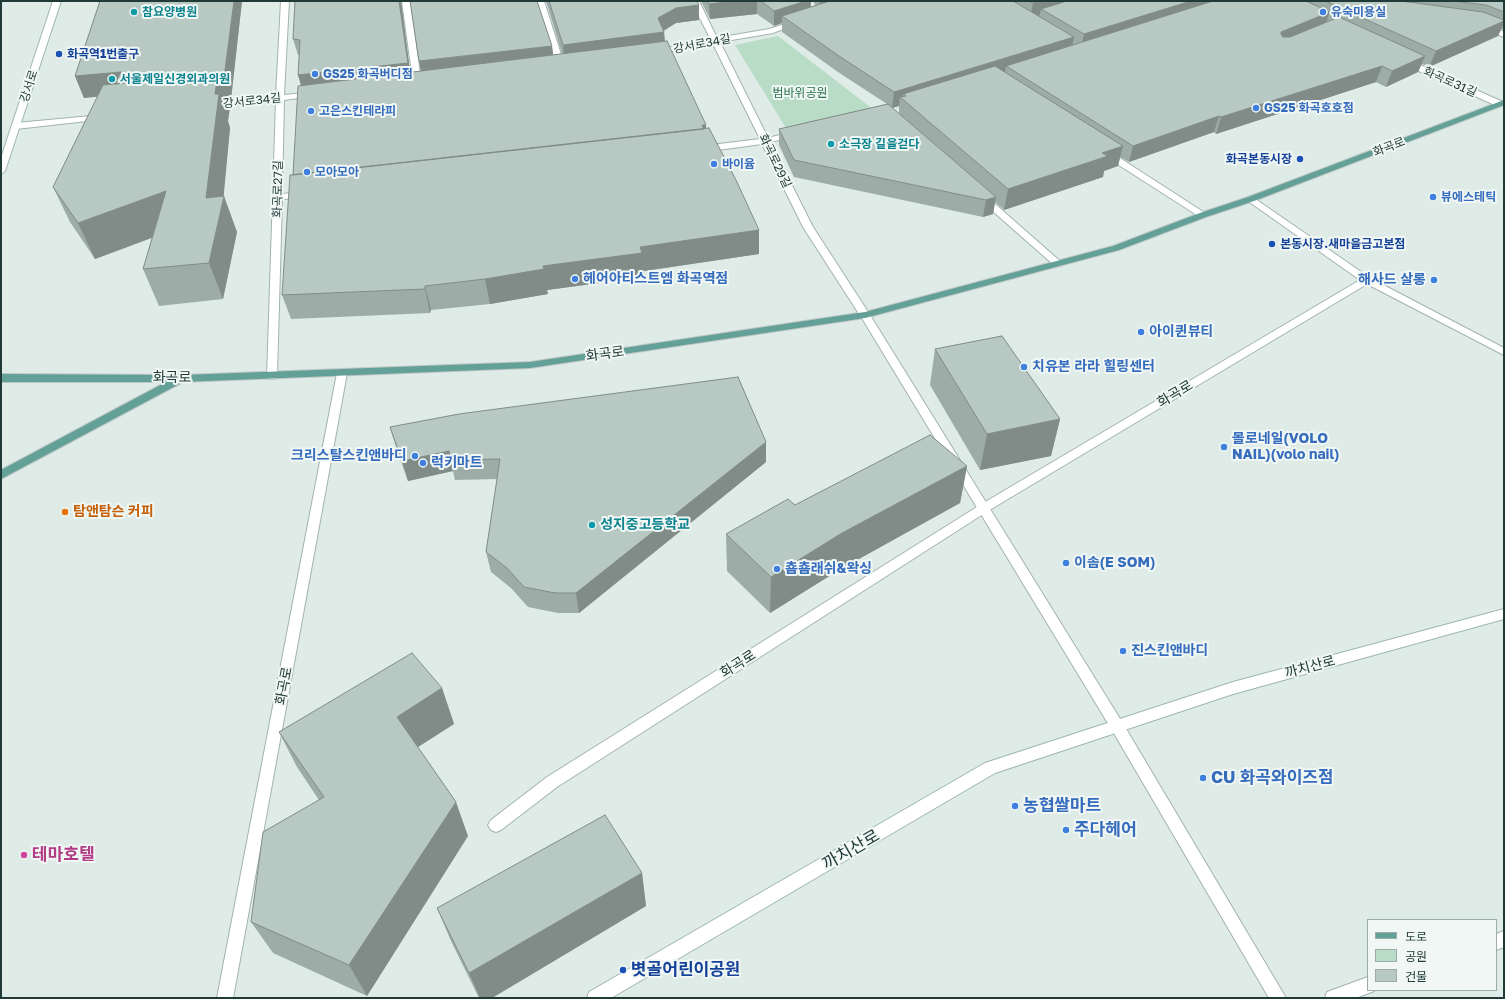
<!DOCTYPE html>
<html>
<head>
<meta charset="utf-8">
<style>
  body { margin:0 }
  #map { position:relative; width:1505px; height:999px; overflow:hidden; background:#dfebe7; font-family:"Golos Text","Noto Sans KR",sans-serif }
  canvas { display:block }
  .frame { position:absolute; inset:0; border:2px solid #203b37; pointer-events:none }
  .legend { position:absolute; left:1367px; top:919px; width:130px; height:72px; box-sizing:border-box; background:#f0f7f4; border:1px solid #9daca8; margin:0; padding:5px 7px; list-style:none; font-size:12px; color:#203b37 }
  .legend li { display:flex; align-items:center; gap:8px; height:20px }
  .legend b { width:20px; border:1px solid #9daca8 }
</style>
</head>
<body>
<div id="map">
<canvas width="1505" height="999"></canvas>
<div class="frame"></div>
<ul class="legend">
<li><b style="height:5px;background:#63a198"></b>도로</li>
<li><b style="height:11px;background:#b8dcc6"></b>공원</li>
<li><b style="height:11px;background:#b8c8c3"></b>건물</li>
</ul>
</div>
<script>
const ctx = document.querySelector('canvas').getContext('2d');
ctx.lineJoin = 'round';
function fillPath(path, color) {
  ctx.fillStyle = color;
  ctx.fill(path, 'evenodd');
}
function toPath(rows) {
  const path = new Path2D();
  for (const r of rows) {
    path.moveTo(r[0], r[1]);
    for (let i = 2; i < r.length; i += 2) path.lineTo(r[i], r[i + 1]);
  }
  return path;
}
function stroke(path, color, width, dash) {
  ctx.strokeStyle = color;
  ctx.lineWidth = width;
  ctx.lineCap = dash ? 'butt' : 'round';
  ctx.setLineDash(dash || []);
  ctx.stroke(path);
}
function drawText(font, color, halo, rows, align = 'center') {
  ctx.font = font + ' "Golos Text","Noto Sans KR",sans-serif';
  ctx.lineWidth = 4;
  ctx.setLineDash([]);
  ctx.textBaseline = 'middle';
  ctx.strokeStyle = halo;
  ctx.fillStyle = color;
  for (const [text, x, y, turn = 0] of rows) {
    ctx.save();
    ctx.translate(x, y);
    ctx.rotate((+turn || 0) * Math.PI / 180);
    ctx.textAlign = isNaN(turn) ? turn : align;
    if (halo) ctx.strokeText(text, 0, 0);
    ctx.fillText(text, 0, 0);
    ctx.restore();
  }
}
const green = toPath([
  [778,36,874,110,786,128,735,45]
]);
const lane = toPath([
  [402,1,410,1,421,81,417,83,413,81,402,1],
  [536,1,544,1,564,64,563,66,560,66,556,64,536,1],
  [1482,25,1488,25,1504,32,1504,37,1482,29,1482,25],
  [1106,150,1109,151,1208,215,1203,218,1200,217,1103,155,1102,153,1103,151,1106,150],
  [983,195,986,196,1061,262,1063,264,1061,266,1055,266,980,200,978,198,983,195],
  [865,312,870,315,1122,722,1124,726,1122,730,1117,732,1112,730,860,315,865,312]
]);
const street = toPath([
  [281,1,289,1,284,95,313,92,317,94,313,96,284,100,282,194,305,192,310,195,305,198,282,199,277,376,276,378,272,379,268,378,267,376,276,101,212,108,208,106,212,104,276,96,281,1],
  [691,1,699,1,717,38,769,29,797,20,801,22,773,33,720,42,768,138,795,131,799,134,798,136,770,142,813,227,870,315,869,317,861,317,803,227,762,144,703,152,699,149,703,146,760,139,713,44,655,54,651,52,655,50,711,40,691,1],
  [1403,60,1409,60,1503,102,1504,104,1500,106,1497,106,1403,64,1403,60],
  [102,115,105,115,106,117,105,119,16,129,12,126,16,123,102,115],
  [1251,196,1370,278,1504,348,1504,355,1367,284,988,511,557,787,501,830,496,832,491,830,488,825,491,820,547,777,980,505,1360,280,1248,201,1246,199,1248,197,1251,196],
  [342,370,346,371,347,373,233,998,217,998,337,373,338,371,342,370],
  [1117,720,1122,722,1286,998,1269,998,1112,730,1110,726,1112,722,1117,720],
  [1504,931,1504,947,1496,950,1496,934,1504,931],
  [1368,977,1368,990,1374,991,1356,998,1325,998,1327,992,1368,977]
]);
const secondary = toPath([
  [53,1,61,1,5,171,1,174,1,158,53,1],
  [1504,609,1504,619,1233,694,995,773,611,998,587,998,589,992,985,763,1233,682,1504,609]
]);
const primary = toPath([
  [1504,100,1504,105,1254,201,1206,217,1119,250,865,318,530,368,183,382,1,479,1,470,166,382,1,382,1,374,182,375,530,362,865,312,1113,246,1200,213,1248,197,1504,100]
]);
const wall = toPath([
  [100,1,242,1,231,99,227,100,230,107,228,121,230,128,223,197,237,232,223,299,159,306,143,269,152,238,95,259,70,222,53,187,98,96,84,98,75,76],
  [295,1,401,1,410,72,421,71,419,61,552,46,553,55,562,54,546,1,697,1,699,5,699,20,676,23,664,31,665,41,706,125,706,129,759,230,759,254,644,271,644,277,547,290,548,294,490,304,431,310,430,313,291,319,282,295,301,86,298,75,299,55,298,55,293,39],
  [701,1,811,1,810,7,816,6,813,1,1504,1,1504,30,1501,29,1498,36,1429,67,1422,64,1418,72,1386,87,1376,82,1216,134,1214,132,1129,162,1120,157,1118,166,1104,171,1103,177,1004,210,995,202,993,214,983,217,794,177,779,145,779,129,887,104,838,72,782,32,782,23,774,26,757,14,710,19],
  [899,106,899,114,892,108],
  [935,349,1060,419,1051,456,980,470,930,385],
  [390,427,766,462,579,613,558,613,528,607,511,588,491,572,486,552,497,479,455,480,453,471,408,481,396,447],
  [967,466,960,503,839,570,770,613,727,571,726,534,795,505],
  [442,688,454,724,418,747,468,836,367,996,273,953,251,922,319,800,297,767,279,732],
  [642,873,646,906,492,998,479,998,451,941,437,908]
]);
const shadedWall = toPath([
  [234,1,242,1,231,99,227,100,230,107,228,121,230,128,223,203,224,196,237,232,223,299,209,263,115,95,84,98,75,76,121,72,218,74],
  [399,1,401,1,411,79,303,91,298,75],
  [735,1,757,1,757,14,710,19,709,4],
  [806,1,811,1,810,15,782,16,782,23,774,26,774,11],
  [820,1,855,1,820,12],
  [1040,1,1090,1,1041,9,1040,15,1030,18,1033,3],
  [1191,1,1236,1,1081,49,1084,34],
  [699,5,699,20,676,23,661,32,664,32,665,47,564,60,563,45,658,18,676,8],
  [1330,12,1324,28,1276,48,1281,32],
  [1504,21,1504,23,1498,36,1429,67,1436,51],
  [1074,37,1071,52,1006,66,1005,73,906,96,903,94,902,99,900,97,899,106,892,108,894,92],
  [552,46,554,62,422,77,419,61],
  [1425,56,1418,72,1386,87,1392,71],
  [1382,66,1376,82,1216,134,1221,117],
  [1219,116,1214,132,1129,162,1133,146],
  [702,125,706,125,706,138],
  [1123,146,1118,166,1104,171,1103,177,1004,210,1008,189,1102,153],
  [166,191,180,227,95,259,78,223],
  [996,197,993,214,983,217,986,200],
  [759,230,759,254,644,271,644,277,547,290,548,294,490,304,485,279,543,266,640,247],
  [425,286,431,310,430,313,425,289],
  [1060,419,1051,456,980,470,987,434],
  [766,442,766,462,579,613,576,593],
  [449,451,450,460,453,471,408,481,402,461],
  [967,466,960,503,839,570,770,613,771,577,842,533],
  [442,688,454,724,410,752,397,717],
  [456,802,468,836,367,996,349,965],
  [642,873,646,906,492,998,480,998,469,973]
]);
const building = toPath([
  [100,1,234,1,224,78,220,78,218,74,115,84,121,72,75,76,100,1],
  [295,1,399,1,408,63,298,75,300,40,293,39,295,1],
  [410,1,537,1,552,46,419,61,410,1],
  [549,1,697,1,699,5,676,8,658,18,664,32,563,45,549,1],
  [708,1,735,1,709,4,708,1],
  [761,1,806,1,774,11,761,1],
  [830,1,1013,1,1074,37,894,92,839,56,782,16,830,1],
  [1029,1,1040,1,1033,3,1029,1],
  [1067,1,1191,1,1084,34,1041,9,1067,1],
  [1213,1,1306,1,1330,12,1281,32,1281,34,1283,37,1290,37,1339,17,1425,56,1392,71,1382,66,1221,117,1219,116,1133,146,1006,66,1213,1],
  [1325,1,1401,1,1483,12,1504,20,1504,21,1436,51,1325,1],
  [1454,1,1504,1,1504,12,1486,5,1454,1],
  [667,41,706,125,702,125,704,129,293,175,298,86,667,41],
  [995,66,1123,146,1102,153,1108,156,1008,189,900,97,906,96,903,94,995,66],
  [218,74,215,94,219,94,206,198,224,196,209,263,143,269,166,191,78,223,53,187,103,85,218,74],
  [888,104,996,197,986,200,794,160,779,129,888,104],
  [709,128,736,180,759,230,640,247,642,253,543,266,544,269,485,279,425,286,425,289,282,295,290,175,709,128],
  [1002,336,1060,419,987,434,935,349,1002,336],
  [738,377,766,442,576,593,555,593,524,587,507,568,486,552,500,459,450,460,449,451,402,461,390,427,459,414,738,377],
  [930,435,967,466,842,533,771,577,726,534,788,499,795,505,930,435],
  [412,653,442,688,397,717,456,802,349,965,251,922,263,832,324,797,279,732,412,653],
  [605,815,642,873,469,973,437,908,605,815]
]);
const markers = [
  [134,12,4,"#0f9aa8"],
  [1323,12,4,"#3f7fe0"],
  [59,54,4,"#1a4fb4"],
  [315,74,4,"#3f7fe0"],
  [112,79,4,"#0f9aa8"],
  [1256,108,4,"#3f7fe0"],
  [311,111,4,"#3f7fe0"],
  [831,144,4,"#0f9aa8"],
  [1300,159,4,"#1a4fb4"],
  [714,164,4,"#3f7fe0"],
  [307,172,4,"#3f7fe0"],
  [1433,197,4,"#3f7fe0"],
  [1272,244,4,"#1a4fb4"],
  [575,279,4,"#3f7fe0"],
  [1434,280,4,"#3f7fe0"],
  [1141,332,4,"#3f7fe0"],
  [1024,367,4,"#3f7fe0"],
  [1224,447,4,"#3f7fe0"],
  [415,456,4,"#3f7fe0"],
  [423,463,4,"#3f7fe0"],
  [65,512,4,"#e8710a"],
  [592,525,4,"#0f9aa8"],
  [1066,563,4,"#3f7fe0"],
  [777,569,4,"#3f7fe0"],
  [1123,651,4,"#3f7fe0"],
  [1203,778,4,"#3f7fe0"],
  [1015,806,4,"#3f7fe0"],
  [1066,830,4,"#3f7fe0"],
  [24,855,4,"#d1479c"],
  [623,970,4,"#1a4fb4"]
];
const farCulturenames = [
  ["참요양병원",142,12],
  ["서울제일신경외과의원",120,79],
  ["소극장 길을걷다",839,144]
];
const farShopnames = [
  ["유숙미용실",1331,12],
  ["GS25 화곡버디점",323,74],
  ["GS25 화곡호호점",1264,108],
  ["고은스킨테라피",319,111],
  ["바이윰",722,164],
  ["모아모아",315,172],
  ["뷰에스테틱",1441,197]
];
const farStreetnames = [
  ["강서로34길",702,44,-11],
  ["화곡로31길",1450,82,24],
  ["강서로",29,86,-72],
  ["강서로34길",252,101,-6],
  ["화곡로",1389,147,-21],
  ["화곡로29길",775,161,64],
  ["화곡로27길",278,189,-89]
];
const farTransitnames = [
  ["화곡역1번출구",67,54],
  ["화곡본동시장",1292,159,"right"],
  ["본동시장.새마을금고본점",1280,244]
];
const farParknames = [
  ["범바위공원",800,93]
];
const shopNames = [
  ["헤어아티스트엠 화곡역점",583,279],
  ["해사드 살롱",1426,280,"right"],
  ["아이퀸뷰티",1149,332],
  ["치유본 라라 힐링센터",1032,367],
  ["볼로네일(VOLO",1232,439],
  ["NAIL)(volo nail)",1232,455],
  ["크리스탈스킨앤바디",407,456,"right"],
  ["럭키마트",431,463],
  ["이솜(E SOM)",1074,563],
  ["춈춈래쉬&왁싱",785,569],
  ["진스킨앤바디",1131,651]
];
const streetNames = [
  ["화곡로",605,354,-8],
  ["화곡로",172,378],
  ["화곡로",1175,394,-31],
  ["화곡로",738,664,-32],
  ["까치산로",1310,667,-15],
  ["화곡로",284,686,-79]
];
const foodNames = [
  ["탐앤탐슨 커피",73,512]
];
const cultureNames = [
  ["성지중고등학교",600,525]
];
const nearShopnames = [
  ["CU 화곡와이즈점",1211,778],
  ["농협쌀마트",1023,806],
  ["주다헤어",1074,830]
];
const nearStreetnames = [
  ["까치산로",851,850,-30]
];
const nearHotelnames = [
  ["테마호텔",32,855]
];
const nearTransitnames = [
  ["볏골어린이공원",631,970]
];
fillPath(green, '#b8dcc6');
stroke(lane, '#a2b3af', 2);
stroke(street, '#a2b3af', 2);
stroke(secondary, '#9eb7b0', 2);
stroke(primary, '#c1c8c7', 2);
fillPath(lane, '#fff');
fillPath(street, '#fff');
fillPath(secondary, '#fff');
fillPath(primary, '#63a198');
fillPath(wall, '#9eaca8');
fillPath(shadedWall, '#818c88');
fillPath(building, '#b8c8c3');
stroke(building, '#818c88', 1);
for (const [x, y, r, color] of markers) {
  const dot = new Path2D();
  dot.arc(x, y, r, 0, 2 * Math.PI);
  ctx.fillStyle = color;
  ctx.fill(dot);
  stroke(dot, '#f0f7f4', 1.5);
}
drawText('bold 12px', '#0d838f', '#f0f7f4', farCulturenames, 'left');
drawText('bold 12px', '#366cbe', '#f0f7f4', farShopnames, 'left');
drawText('12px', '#203b37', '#f0f7f4', farStreetnames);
drawText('bold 12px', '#164399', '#f0f7f4', farTransitnames, 'left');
drawText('12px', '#2a724e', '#f0f7f4', farParknames);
drawText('bold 14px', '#366cbe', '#f0f7f4', shopNames, 'left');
drawText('14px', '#203b37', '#f0f7f4', streetNames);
drawText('bold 14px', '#c56008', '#f0f7f4', foodNames, 'left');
drawText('bold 14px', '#0d838f', '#f0f7f4', cultureNames, 'left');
drawText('bold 17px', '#366cbe', '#f0f7f4', nearShopnames, 'left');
drawText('17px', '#203b37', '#f0f7f4', nearStreetnames);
drawText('bold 17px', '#b23c85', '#f0f7f4', nearHotelnames, 'left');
drawText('bold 17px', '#164399', '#f0f7f4', nearTransitnames, 'left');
</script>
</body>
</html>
